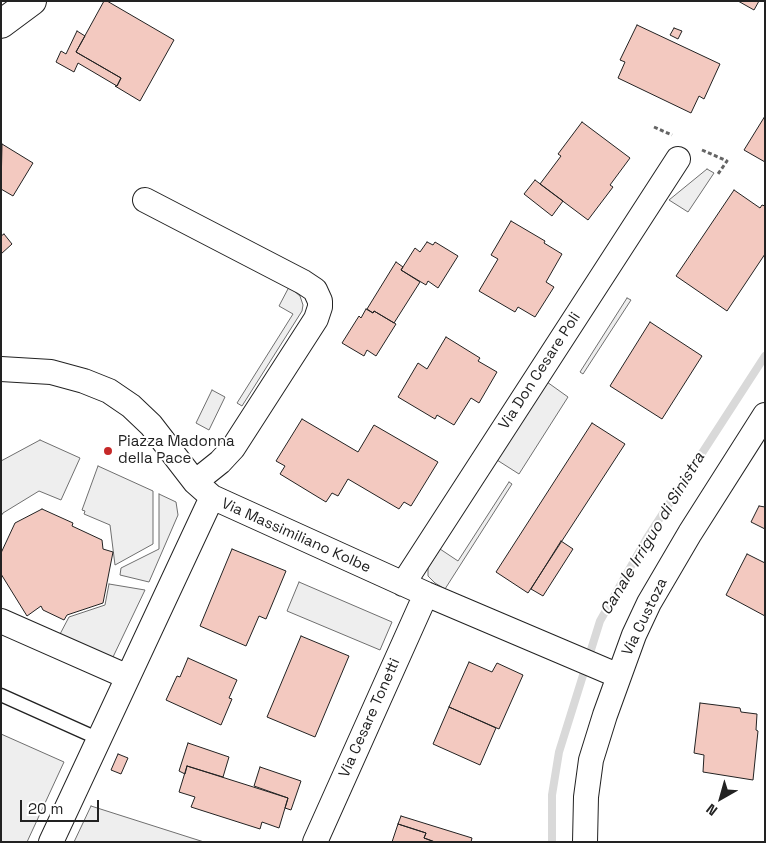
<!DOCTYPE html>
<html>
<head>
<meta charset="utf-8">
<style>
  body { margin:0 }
  #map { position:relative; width:766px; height:843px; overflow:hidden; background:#fff; font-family:"Space Grotesk",sans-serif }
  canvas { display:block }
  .frame { position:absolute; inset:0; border:2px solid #222; pointer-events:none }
  .north { position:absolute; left:696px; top:773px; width:50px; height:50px; -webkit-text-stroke:4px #fff; paint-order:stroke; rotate:218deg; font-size:14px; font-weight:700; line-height:20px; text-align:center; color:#222 }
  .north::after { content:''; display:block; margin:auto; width:18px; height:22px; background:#222; clip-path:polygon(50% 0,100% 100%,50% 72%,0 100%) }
  .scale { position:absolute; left:20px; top:800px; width:79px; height:22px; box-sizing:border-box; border:2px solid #222; border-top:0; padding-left:6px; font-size:15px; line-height:18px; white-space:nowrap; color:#222; -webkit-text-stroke:4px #fff; paint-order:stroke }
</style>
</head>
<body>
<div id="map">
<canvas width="766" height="843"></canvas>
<div class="frame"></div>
<div class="north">N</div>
<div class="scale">20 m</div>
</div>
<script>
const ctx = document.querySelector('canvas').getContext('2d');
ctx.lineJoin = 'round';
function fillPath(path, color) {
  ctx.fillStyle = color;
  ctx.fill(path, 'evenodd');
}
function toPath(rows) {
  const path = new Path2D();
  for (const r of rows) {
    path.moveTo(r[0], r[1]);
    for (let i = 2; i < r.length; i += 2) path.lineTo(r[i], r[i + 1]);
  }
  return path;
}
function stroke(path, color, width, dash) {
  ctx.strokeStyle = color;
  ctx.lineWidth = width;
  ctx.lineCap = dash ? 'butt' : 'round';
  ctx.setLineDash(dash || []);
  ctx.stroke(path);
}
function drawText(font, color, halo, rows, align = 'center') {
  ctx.font = font + ' "Space Grotesk",sans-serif';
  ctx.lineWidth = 4;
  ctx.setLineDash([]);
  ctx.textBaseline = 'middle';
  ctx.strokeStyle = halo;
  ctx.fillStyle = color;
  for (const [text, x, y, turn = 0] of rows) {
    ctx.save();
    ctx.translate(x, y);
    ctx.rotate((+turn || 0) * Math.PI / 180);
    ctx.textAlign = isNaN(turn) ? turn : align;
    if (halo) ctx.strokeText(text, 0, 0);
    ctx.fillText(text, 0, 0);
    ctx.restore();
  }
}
const green = toPath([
  [707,169,714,173,688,212,669,200,707,169],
  [289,287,300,296,303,305,302,311,242,406,237,403,293,314,279,306,289,287],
  [627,298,631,300,583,374,580,372,627,298],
  [547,382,568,397,519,474,497,460,547,382],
  [212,390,225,397,209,430,196,423,212,390],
  [40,440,80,458,61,500,39,491,3,513,1,516,1,461,40,440],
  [98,466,153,491,153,544,115,565,110,525,84,514,85,511,82,510,98,466],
  [509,482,512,484,445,589,435,583,428,576,428,568,440,549,458,561,509,482],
  [159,494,176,502,178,515,149,582,120,575,121,568,159,549,159,494],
  [299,582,392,622,380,650,287,611,299,582],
  [109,584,145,590,113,657,59,636,69,617,105,605,109,584],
  [1,734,64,762,27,842,1,842,1,734],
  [91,806,204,842,74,842,91,806]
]);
const stream = toPath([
  [552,842,552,795,559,752,600,621,647,538,765,356]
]);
const building = toPath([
  [104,1,107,1,174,40,140,101,115,86,117,86,121,78,76,52,104,1],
  [738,1,759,1,754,10,738,1],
  [637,25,720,64,704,99,699,96,691,113,618,78,625,62,620,60,637,25],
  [674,28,682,31,678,39,670,35,674,28],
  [77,31,85,36,76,52,121,78,117,86,78,63,74,72,56,62,61,51,66,54,77,31],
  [765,116,765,162,744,150,765,116],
  [582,122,630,158,610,185,613,187,588,220,540,184,561,156,558,154,582,122],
  [2,144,33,163,13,196,1,189,2,144],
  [535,180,563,201,552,216,524,194,535,180],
  [734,190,760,208,762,205,765,206,765,254,727,311,676,276,734,190],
  [511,221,545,241,544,243,562,254,546,282,554,287,535,317,518,307,515,312,479,291,498,259,491,255,511,221],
  [4,234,12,244,1,254,1,236,4,234],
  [427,242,433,245,435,242,458,256,438,288,428,281,426,285,401,270,415,248,420,252,427,242],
  [396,262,403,267,401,270,420,282,394,323,374,311,373,313,367,309,396,262],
  [366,309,373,313,374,311,396,324,376,356,367,350,364,356,342,343,359,316,361,318,366,309],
  [650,322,702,356,662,419,610,386,650,322],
  [446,337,480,358,478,361,497,372,479,403,471,398,454,425,437,415,435,419,398,397,418,363,427,369,446,337],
  [302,419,358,452,374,425,438,462,411,506,404,502,399,509,348,479,338,496,332,493,326,502,280,474,285,466,276,461,302,419],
  [592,423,625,444,528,593,496,572,592,423],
  [759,506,765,507,765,529,751,522,759,506],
  [42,509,73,523,72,526,102,540,103,549,113,552,103,603,67,615,64,620,43,610,41,606,27,616,1,574,1,553,15,523,42,509],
  [561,541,573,549,543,596,531,589,561,541],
  [232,549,286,571,266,619,259,616,246,646,200,626,232,549],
  [747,554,765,563,765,616,726,595,747,554],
  [301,636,349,656,315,737,267,717,301,636],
  [188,658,237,680,229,698,232,699,221,725,166,700,177,676,180,677,188,658],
  [469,662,492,672,497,663,523,675,499,729,449,707,469,662],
  [700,703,740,708,741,712,757,714,756,730,758,731,753,780,703,772,704,755,694,753,700,703],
  [449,707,496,728,480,765,433,744,449,707],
  [188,743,229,757,223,777,187,766,185,774,179,771,188,743],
  [118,754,128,758,121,774,111,770,118,754],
  [187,766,288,798,279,828,262,822,260,829,191,807,195,797,179,792,187,766],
  [260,767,301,781,291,810,285,808,288,798,254,786,260,767],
  [401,816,472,838,471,842,435,842,424,838,426,833,398,824,401,816],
  [398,824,426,833,424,838,435,842,392,842,398,824]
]);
const path = toPath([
  [654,127,672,135],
  [702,150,727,161,718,174]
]);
const lane = toPath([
  [1,695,99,739]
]);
const street = toPath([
  [145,200,303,282,315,290,320,301,320,307,316,319,233,448,220,462,195,482],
  [1,369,51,372,84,381,109,391,131,406,151,425,195,482,212,497,426,594,619,676],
  [403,584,678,159],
  [1,621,128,677],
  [51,842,212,497],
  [315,842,426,594],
  [585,842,586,797,591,760,605,715,634,635,649,603,690,533,765,415]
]);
const primary = toPath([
  [1,24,32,1]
]);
const markers = [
  [108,451,5,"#c62828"]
];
const streetNames = [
  ["Via Don Cesare Poli",540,371,-57],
  ["Via Massimiliano Kolbe",296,536,24],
  ["Via Custoza",645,617,-64],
  ["Via Cesare Tonetti",370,718,-66]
];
const poiNames = [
  ["Piazza Madonna",118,442],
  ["della Pace",118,459]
];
const waterNames = [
  ["Canale Irriguo di Sinistra",653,534,-59]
];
fillPath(green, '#eee');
stroke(green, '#6f6f6f', 1);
stroke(stream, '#d9d9d9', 8);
fillPath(building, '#f3c9c0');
stroke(building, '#222', 1);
stroke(lane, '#222', 15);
stroke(street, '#222', 26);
stroke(primary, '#222', 30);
stroke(path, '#646464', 3, [4, 2.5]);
stroke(lane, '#fff', 12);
stroke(street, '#fff', 24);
stroke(primary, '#fff', 28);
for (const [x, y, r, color] of markers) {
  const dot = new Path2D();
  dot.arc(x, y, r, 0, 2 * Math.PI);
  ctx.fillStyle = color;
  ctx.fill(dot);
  stroke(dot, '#fff', 2);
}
drawText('15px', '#222', '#fff', streetNames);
drawText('15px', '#222', '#fff', poiNames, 'left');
drawText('italic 16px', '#222', '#fff', waterNames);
</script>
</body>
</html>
